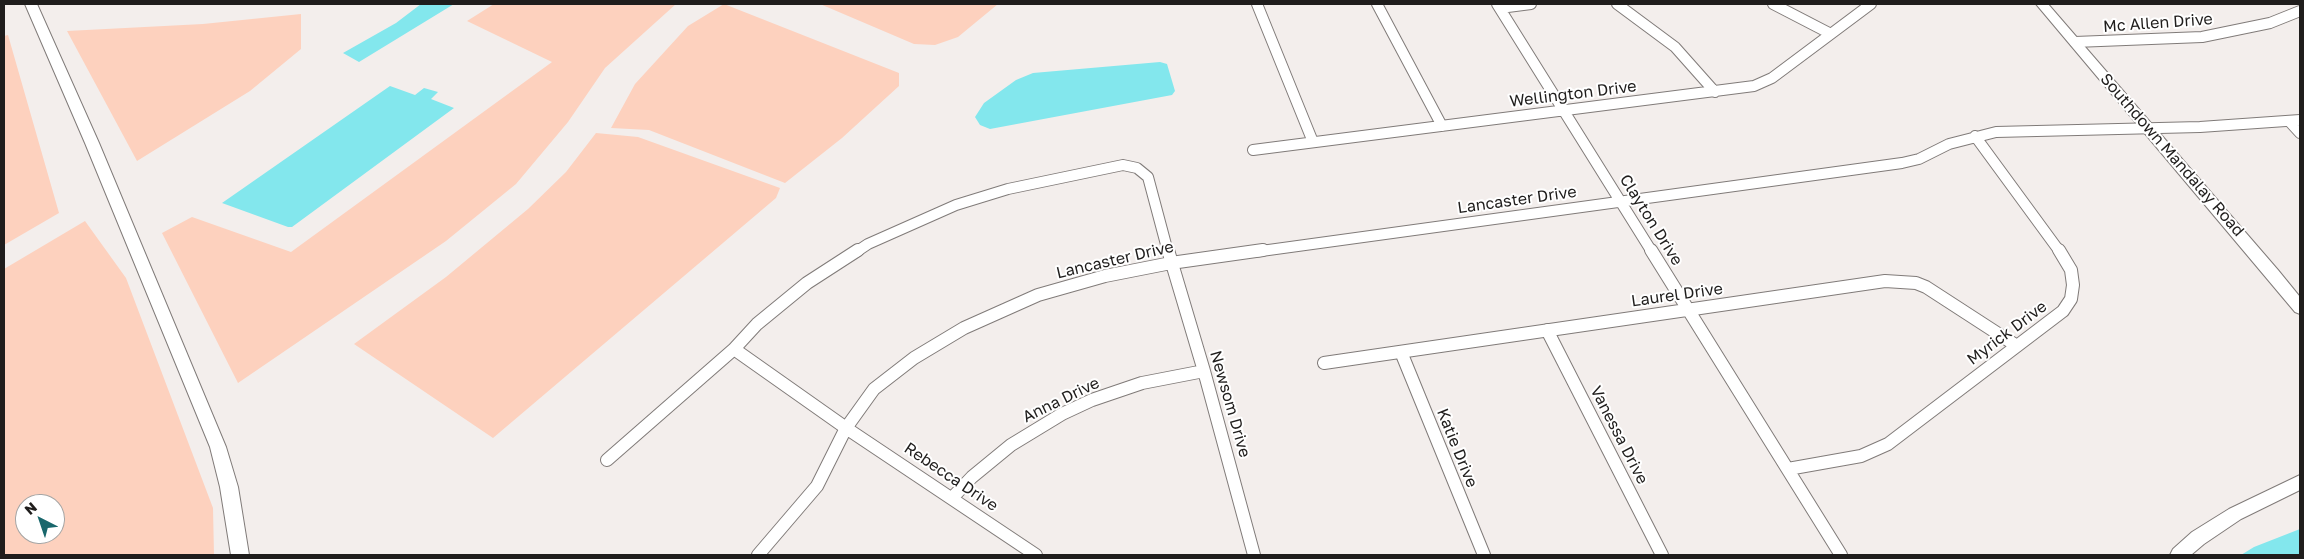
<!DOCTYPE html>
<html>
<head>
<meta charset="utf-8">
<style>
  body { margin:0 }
  #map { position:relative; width:2304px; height:559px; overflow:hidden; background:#f3eeec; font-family:"Golos Text",sans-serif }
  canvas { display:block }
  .frame { position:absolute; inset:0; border:5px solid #1f1d1c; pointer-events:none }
  .north { position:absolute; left:15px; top:494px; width:50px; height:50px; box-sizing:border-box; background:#fff; border:1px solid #a5a5a4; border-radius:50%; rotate:319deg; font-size:14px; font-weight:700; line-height:20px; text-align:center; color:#1f1d1c }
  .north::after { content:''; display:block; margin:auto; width:18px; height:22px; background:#19676c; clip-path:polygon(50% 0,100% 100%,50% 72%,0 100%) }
</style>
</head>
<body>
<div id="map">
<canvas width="2304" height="559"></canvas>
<div class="frame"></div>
<div class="north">N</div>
</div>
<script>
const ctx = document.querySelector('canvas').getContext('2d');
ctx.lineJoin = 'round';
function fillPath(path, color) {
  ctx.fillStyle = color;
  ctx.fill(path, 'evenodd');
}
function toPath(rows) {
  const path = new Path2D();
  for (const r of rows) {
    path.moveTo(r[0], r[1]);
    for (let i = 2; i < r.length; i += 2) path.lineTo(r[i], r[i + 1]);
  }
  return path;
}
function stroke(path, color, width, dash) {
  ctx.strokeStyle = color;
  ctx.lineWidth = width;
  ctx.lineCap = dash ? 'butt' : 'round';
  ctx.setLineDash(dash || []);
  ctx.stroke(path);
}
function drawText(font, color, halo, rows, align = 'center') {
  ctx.font = font + ' "Golos Text",sans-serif';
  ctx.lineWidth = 4;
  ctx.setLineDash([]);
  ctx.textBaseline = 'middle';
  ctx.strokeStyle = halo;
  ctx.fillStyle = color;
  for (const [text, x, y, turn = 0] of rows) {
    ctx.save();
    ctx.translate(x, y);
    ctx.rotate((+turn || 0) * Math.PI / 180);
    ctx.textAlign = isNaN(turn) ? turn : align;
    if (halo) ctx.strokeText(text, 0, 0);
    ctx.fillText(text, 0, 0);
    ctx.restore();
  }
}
const green = toPath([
  [494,4,676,4,605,68,568,122,516,184,446,241,238,383,162,233,192,217,291,252,552,62,467,21],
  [724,4,899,73,899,86,842,138,785,183,649,130,611,128,635,84,688,26],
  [820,4,998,4,958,37,935,45,914,44],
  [301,14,301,49,250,91,137,161,67,31,203,24],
  [8,35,59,213,4,245,4,36],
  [596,133,638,137,780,188,776,198,493,438,354,344,446,277,528,209,566,172],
  [85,221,126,278,213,508,214,555,4,555,4,269],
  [25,504,55,504,55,534,25,534]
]);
const water = toPath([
  [421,4,454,4,359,62,343,53,396,23],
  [1160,62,1167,64,1175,91,1172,95,990,129,980,125,975,117,984,103,1016,80,1033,73],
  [390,86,415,95,424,88,438,92,431,99,454,108,292,227,288,227,222,203],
  [2300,529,2300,555,2241,555,2254,547]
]);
const minorFar1 = toPath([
  [1257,4,1313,142],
  [1377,4,1442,126],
  [1497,4,1652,252],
  [1617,4,1675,47,1715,92],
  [1773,4,1831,34],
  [1500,8,1531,4],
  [2075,42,2202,37,2270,23,2300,11],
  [2289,121,2300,133],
  [1975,136,2060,252],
  [1253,150,1754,86,1772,78,1871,4],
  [856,252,868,244,956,205,1008,189,1123,165,1137,168,1148,177,1168,252],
  [1254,252,1902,163,1919,159,1949,144,1996,132,2200,127,2300,120]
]);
const minor = toPath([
  [1168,250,1204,371,1254,555],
  [1651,250,1841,555],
  [1547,330,1662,555],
  [734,349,846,428,1036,555],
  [1401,352,1484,555],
  [1324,363,1885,281,1916,283,1926,287,2017,346],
  [607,460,734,349,757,324,807,283,858,250],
  [1788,469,1861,456,1888,444,2063,311,2071,299,2073,285,2071,270,2059,250],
  [952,498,972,477,1011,445,1062,414,1092,400,1142,383,1204,371],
  [758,555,817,486,846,428,874,389,914,358,964,328,1038,295,1105,276,1171,263,1263,250]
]);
const tertiary = toPath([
  [25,4,37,4,99,143,226,447,238,487,249,555,231,555,220,487,210,447,85,143,25,4],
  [2036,4,2048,4,2278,270,2300,297,2300,314,2295,312,2036,4],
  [2300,475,2300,490,2241,519,2204,544,2191,555,2170,555,2173,549,2192,532,2229,509,2300,475]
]);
const streetNames = [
  ["Mc Allen Drive",2158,23,-4],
  ["Wellington Drive",1573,94,-7],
  ["Southdown Mandalay Road",2172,155,49],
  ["Lancaster Drive",1517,200,-8],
  ["Clayton Drive",1651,220,58],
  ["Lancaster Drive",1115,260,-13],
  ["Laurel Drive",1677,295,-8],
  ["Myrick Drive",2007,333,-37],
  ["Anna Drive",1061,400,-26],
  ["Newsom Drive",1230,404,74],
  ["Vanessa Drive",1619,435,63],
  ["Katie Drive",1457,448,68],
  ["Rebecca Drive",951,477,34]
];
fillPath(green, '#fdd1be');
fillPath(water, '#83e7ed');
stroke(minorFar1, '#807b79', 12);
stroke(minor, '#807b79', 14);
stroke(tertiary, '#807b79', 2);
stroke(minorFar1, '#fff', 10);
stroke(minor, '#fff', 12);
fillPath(tertiary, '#fff');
drawText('16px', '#1f1d1c', '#fff', streetNames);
</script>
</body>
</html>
